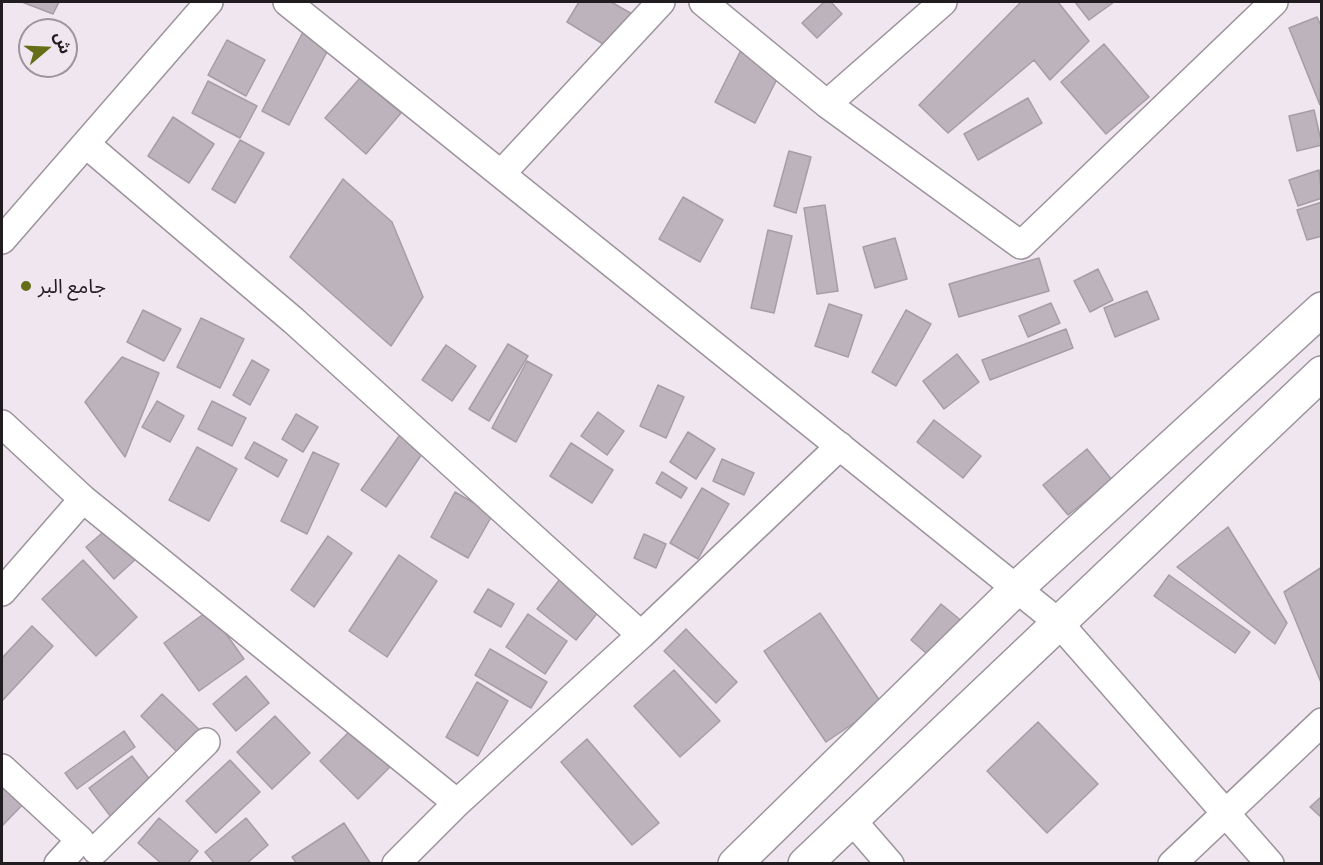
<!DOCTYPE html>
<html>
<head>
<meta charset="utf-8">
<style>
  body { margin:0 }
  #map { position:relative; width:1323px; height:865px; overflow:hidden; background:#f0e6f0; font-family:"Exo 2","Noto Sans Arabic",sans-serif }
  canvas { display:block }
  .frame { position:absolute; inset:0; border:3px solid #201c20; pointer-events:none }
  .north { position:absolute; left:18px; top:18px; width:60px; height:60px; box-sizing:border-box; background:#f0e6f0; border:2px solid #9d959d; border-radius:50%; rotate:71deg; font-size:16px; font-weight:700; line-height:24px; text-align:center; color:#201c20 }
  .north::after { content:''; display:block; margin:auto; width:21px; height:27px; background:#636e17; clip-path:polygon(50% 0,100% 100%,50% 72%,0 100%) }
</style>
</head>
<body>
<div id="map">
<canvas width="1323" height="865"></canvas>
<div class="frame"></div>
<div class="north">ش</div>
</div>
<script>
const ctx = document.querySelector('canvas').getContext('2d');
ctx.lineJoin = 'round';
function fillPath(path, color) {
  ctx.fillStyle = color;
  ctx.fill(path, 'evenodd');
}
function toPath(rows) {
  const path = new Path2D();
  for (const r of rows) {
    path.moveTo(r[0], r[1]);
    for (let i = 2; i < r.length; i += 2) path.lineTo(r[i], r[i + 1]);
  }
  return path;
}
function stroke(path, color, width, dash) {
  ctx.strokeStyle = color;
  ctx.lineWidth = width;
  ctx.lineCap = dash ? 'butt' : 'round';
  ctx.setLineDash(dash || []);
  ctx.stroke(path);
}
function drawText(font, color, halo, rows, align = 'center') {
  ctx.font = font + ' "Exo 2","Noto Sans Arabic",sans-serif';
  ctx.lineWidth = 4.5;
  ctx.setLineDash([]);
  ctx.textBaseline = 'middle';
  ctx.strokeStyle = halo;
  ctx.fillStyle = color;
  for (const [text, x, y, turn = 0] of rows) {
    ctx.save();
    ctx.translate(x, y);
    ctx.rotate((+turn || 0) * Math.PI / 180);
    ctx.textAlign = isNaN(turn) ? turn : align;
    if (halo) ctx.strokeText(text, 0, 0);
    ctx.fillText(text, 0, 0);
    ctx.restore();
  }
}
const building = toPath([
  [22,2,59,2,53,14,22,2],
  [579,2,611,2,634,15,613,50,567,22,579,2],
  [824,2,831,2,842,14,817,38,802,23,824,2],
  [1021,2,1058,2,1089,41,1050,80,1034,60,948,133,919,105,1021,2],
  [1075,2,1114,2,1089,20,1075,2],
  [1317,17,1322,28,1320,105,1289,28,1317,17],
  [304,30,331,44,289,125,262,111,304,30],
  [227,40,265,60,246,96,208,75,227,40],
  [1104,44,1149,97,1106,134,1061,82,1104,44],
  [741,50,781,71,755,123,715,102,741,50],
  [360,78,401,113,366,154,325,118,360,78],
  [208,81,257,106,240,138,192,113,208,81],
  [1028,98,1042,123,978,160,964,134,1028,98],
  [1314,110,1322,145,1297,151,1289,116,1314,110],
  [173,117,214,144,189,183,148,156,173,117],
  [240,140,264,153,235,203,212,189,240,140],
  [789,151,811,157,796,213,774,206,789,151],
  [1319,170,1322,198,1298,206,1289,180,1319,170],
  [343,179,392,222,423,297,391,346,290,257,343,179],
  [683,197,723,220,700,262,659,239,683,197],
  [1322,202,1322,236,1307,240,1297,210,1322,202],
  [825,205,838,291,817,294,804,208,825,205],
  [768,230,792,236,774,313,751,308,768,230],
  [895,238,907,279,875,288,863,247,895,238],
  [1039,258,1049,291,959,317,949,284,1039,258],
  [1098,269,1113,300,1090,312,1074,281,1098,269],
  [1147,291,1159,319,1115,337,1104,308,1147,291],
  [1051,303,1060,323,1028,337,1019,316,1051,303],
  [829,304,862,315,848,357,815,346,829,304],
  [143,310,181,329,164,361,127,342,143,310],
  [906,310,931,324,896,386,872,372,906,310],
  [201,318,244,339,220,388,177,367,201,318],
  [1066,329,1073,348,990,380,982,360,1066,329],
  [508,344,528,356,489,421,469,409,508,344],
  [446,345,476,366,452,401,422,380,446,345],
  [957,354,979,382,944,409,923,381,957,354],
  [122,357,159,373,125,457,85,402,122,357],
  [252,360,269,370,250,405,233,395,252,360],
  [527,361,552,375,516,442,492,428,527,361],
  [658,385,684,397,666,438,640,426,658,385],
  [157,401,184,416,170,442,142,427,157,401],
  [212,401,246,418,232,446,198,429,212,401],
  [598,412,624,431,607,455,581,436,598,412],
  [296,414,318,427,303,452,282,439,296,414],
  [934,420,981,456,963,478,917,442,934,420],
  [404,429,428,445,386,507,361,490,404,429],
  [688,432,715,449,696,479,670,462,688,432],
  [254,442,287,460,278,477,245,458,254,442],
  [571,443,613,470,592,503,550,476,571,443],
  [197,447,237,469,209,521,169,500,197,447],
  [1087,449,1112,480,1068,515,1043,485,1087,449],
  [313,452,339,464,307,534,281,521,313,452],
  [722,459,754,473,744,495,713,481,722,459],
  [662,472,687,488,681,498,656,483,662,472],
  [702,488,729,504,698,559,670,543,702,488],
  [455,492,493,514,468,558,431,537,455,492],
  [109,527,137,558,114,579,86,547,109,527],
  [1228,527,1287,623,1275,644,1177,567,1228,527],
  [644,534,666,544,656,568,634,558,644,534],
  [328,536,352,553,314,607,291,590,328,536],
  [399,555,437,581,387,657,349,631,399,555],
  [83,560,137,617,96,656,42,599,83,560],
  [1322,567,1322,685,1284,592,1322,567],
  [563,575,603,606,576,640,537,609,563,575],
  [1169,575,1250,632,1235,653,1154,596,1169,575],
  [488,589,514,604,501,627,474,612,488,589],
  [941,604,963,622,933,659,911,640,941,604],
  [209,610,244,659,199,691,164,643,209,610],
  [820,613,882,704,826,742,764,651,820,613],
  [528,614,567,641,545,674,506,647,528,614],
  [32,626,53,646,2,701,2,658,32,626],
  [686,629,737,682,716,703,664,651,686,629],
  [490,649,547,682,531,708,475,675,490,649],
  [674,670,720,721,680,757,634,706,674,670],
  [246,676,269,703,236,731,213,704,246,676],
  [477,682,508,701,478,756,446,737,477,682],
  [162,694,206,736,184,759,141,716,162,694],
  [275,716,310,753,272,789,237,752,275,716],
  [1038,722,1098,784,1047,833,987,771,1038,722],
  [353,728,391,766,358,799,320,761,353,728],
  [124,731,135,747,77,789,65,773,124,731],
  [587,739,659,823,632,845,561,762,587,739],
  [132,756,154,785,111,817,89,788,132,756],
  [230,760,260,792,216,833,186,801,230,760],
  [2,769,30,797,2,826,2,769],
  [1322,796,1322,818,1310,807,1322,796],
  [159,818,198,851,187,864,162,864,138,843,159,818],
  [246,818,268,845,246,864,215,864,205,852,246,818],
  [344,823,371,864,297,864,292,857,344,823]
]);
const minor = toPath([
  [287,2,1058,622,1270,864],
  [703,2,827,104,943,2],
  [827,104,1021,245,1274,2],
  [87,145,294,321,641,635,840,446],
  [501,174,661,2],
  [2,240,209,2],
  [2,424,83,499,2,592],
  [83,499,457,803],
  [2,768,80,840,58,864],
  [851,819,890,864],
  [96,850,206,742],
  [396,864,457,803,641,635],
  [1172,864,1322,722]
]);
const tertiary = toPath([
  [735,864,1017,588,1322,309],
  [805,864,1322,373]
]);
const markers = [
  [26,286,6,"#636e17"]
];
const poiNames = [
  ["جامع البر",38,286]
];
fillPath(building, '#bdb3bd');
stroke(building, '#a69da6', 1.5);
stroke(minor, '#9c939c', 30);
stroke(tertiary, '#9c939c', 36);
stroke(minor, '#fff', 27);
stroke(tertiary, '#fff', 33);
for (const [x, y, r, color] of markers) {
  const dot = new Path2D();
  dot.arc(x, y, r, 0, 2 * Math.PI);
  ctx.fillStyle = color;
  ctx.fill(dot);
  stroke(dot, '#f0e6f0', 2);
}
drawText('20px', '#201c20', '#f0e6f0', poiNames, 'left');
</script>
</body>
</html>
